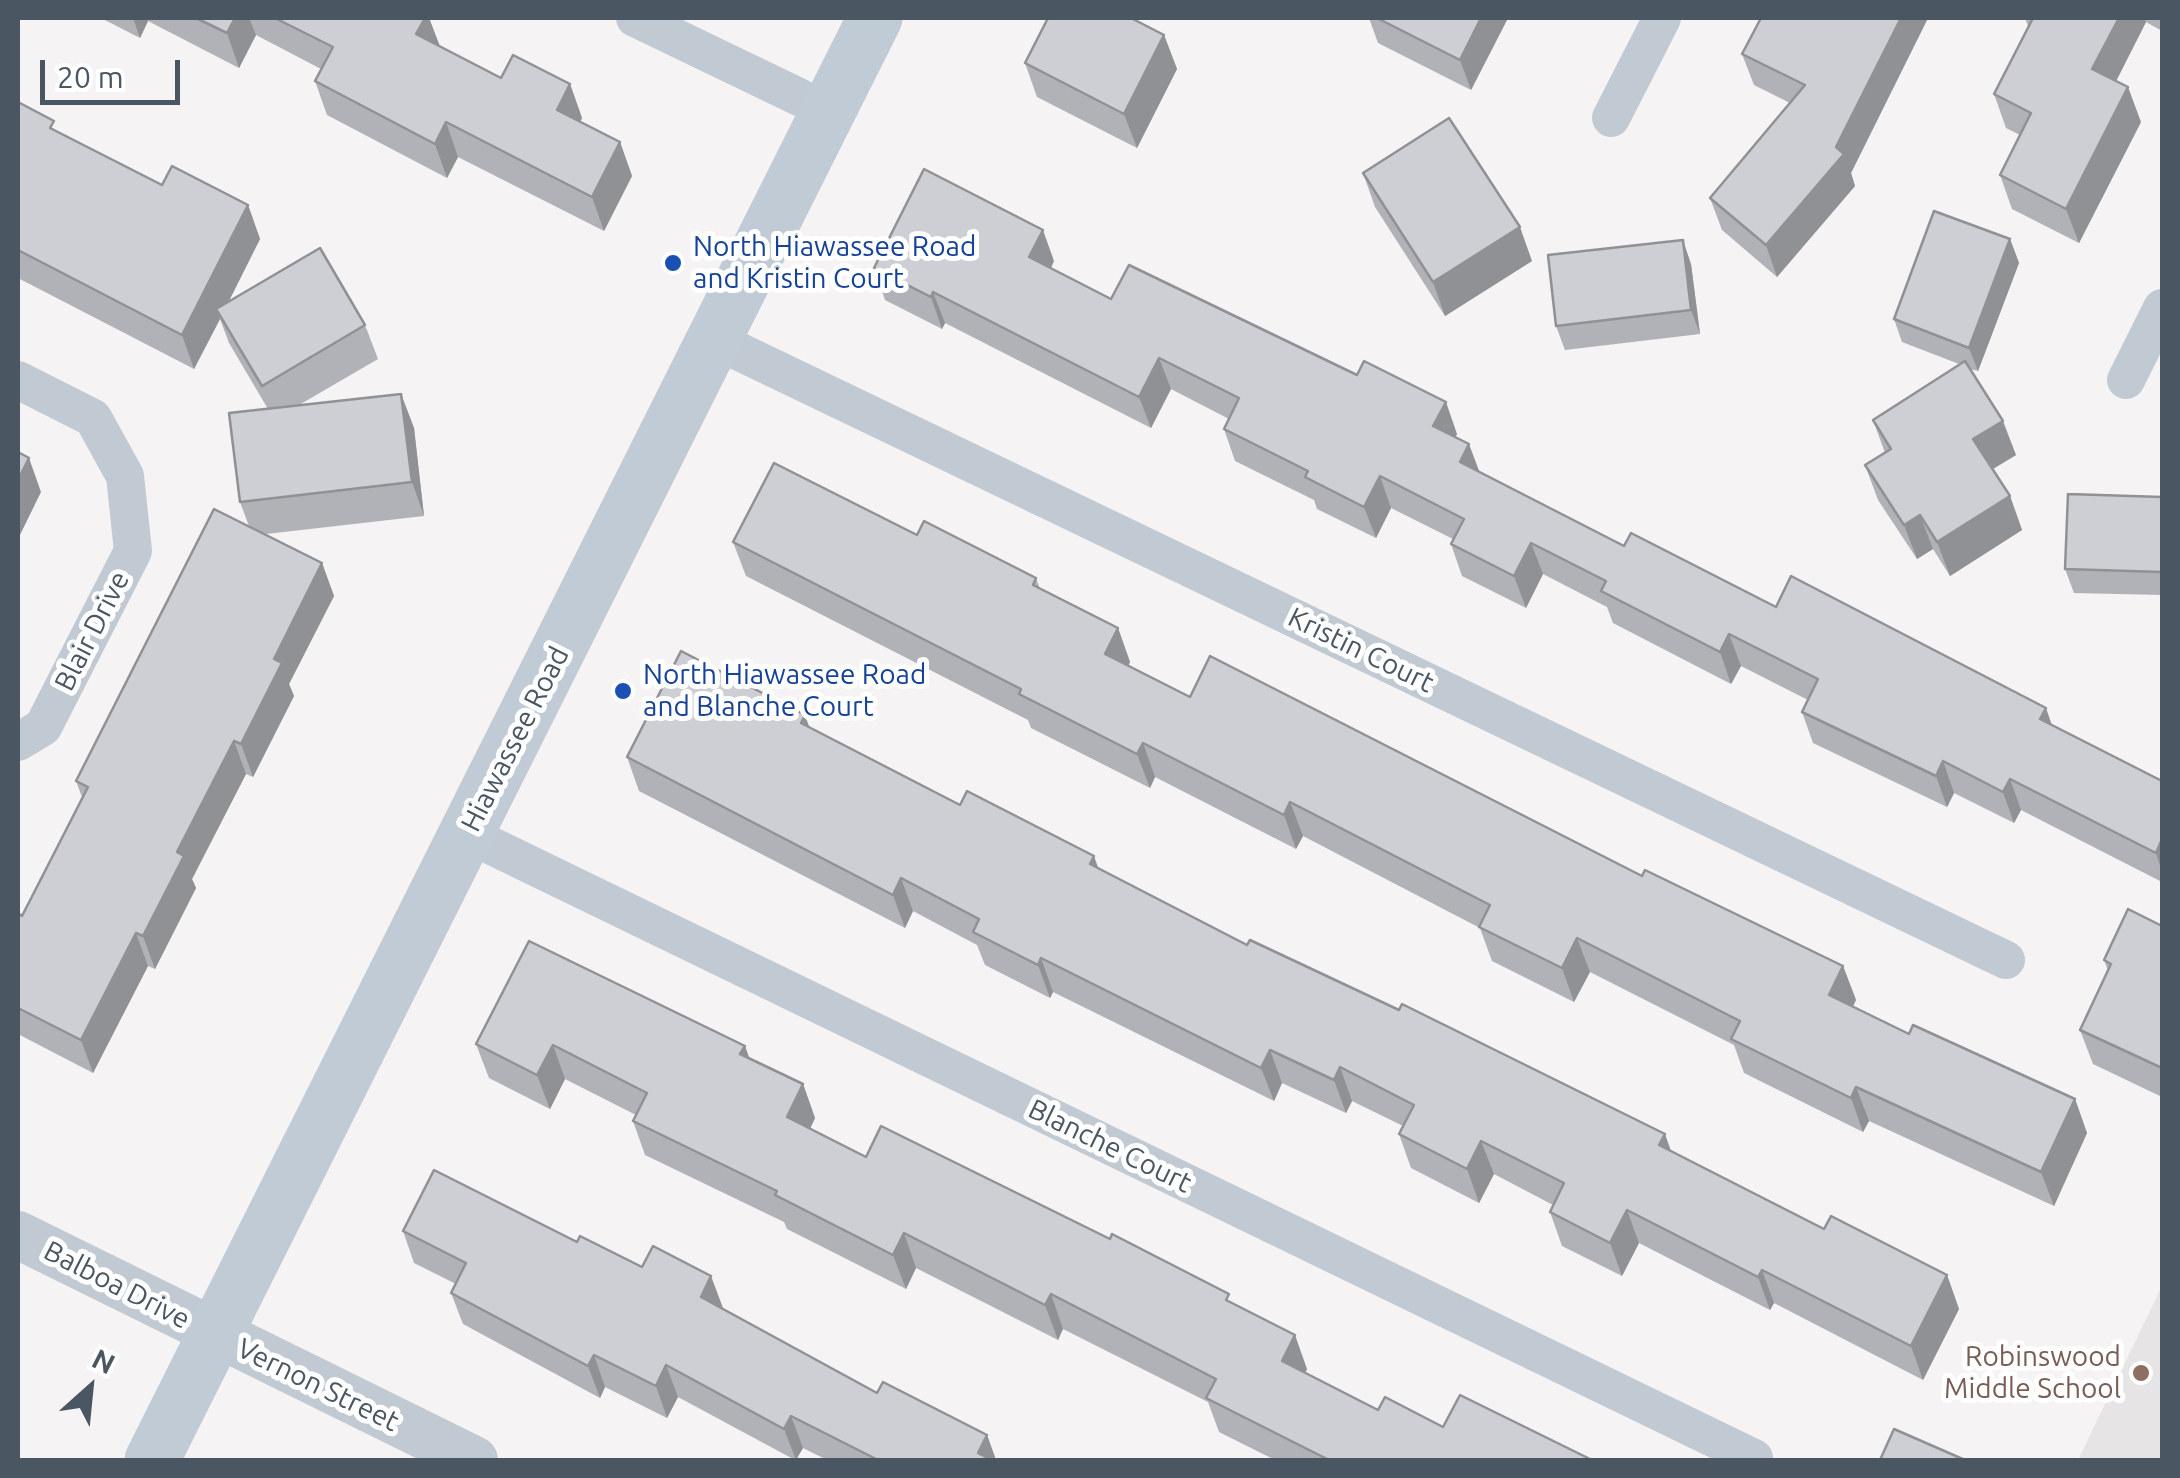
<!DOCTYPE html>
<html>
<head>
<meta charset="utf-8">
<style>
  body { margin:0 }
  #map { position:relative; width:2180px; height:1478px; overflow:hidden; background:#f5f3f3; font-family:Ubuntu,sans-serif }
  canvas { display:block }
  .frame { position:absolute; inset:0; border:20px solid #4a5661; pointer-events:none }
  .north { position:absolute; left:40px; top:1338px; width:100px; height:100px; -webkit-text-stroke:8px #fff; paint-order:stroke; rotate:27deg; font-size:28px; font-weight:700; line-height:40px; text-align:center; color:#4a5661 }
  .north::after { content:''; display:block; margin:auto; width:35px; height:45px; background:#4a5661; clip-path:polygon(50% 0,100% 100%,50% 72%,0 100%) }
  .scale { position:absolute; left:40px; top:60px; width:140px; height:45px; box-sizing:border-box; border:5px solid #4a5661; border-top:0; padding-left:12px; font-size:30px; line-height:35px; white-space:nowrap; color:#4a5661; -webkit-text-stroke:8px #fff; paint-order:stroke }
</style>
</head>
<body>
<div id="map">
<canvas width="2180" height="1478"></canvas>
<div class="frame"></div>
<div class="north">N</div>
<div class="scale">20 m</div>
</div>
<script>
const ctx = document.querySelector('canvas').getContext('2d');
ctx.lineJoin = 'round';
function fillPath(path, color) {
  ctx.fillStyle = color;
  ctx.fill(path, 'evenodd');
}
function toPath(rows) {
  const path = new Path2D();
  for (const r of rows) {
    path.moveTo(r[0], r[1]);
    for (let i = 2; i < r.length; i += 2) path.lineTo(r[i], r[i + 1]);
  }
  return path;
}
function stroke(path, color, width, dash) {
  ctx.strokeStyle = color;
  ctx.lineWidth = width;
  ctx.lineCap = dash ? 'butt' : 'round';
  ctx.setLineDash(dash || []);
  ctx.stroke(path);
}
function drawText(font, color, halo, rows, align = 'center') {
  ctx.font = font + ' Ubuntu,sans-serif';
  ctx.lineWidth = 10;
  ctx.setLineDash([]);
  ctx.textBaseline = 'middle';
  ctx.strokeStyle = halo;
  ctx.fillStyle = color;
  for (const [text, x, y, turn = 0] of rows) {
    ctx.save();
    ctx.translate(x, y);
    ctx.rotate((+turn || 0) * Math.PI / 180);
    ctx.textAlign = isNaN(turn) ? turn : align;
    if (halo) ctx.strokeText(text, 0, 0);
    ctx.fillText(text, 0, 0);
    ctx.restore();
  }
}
const education = toPath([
  [2162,1286,2162,1460,2078,1460]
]);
const minor = toPath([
  [635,18,828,111],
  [1611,118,1662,18],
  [715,340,2006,960],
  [18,380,93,418,125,476,133,551,43,727,18,742],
  [2126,380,2162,308],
  [467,834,1754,1458]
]);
const tertiary = toPath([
  [18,1235,474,1460]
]);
const secondary = toPath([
  [152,1460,875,18]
]);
const wall = toPath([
  [101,18,429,18,440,46,501,78,570,84,582,118,580,122,620,142,632,176,604,231,458,157,447,178,327,115,315,81,321,69,256,35,239,68,148,21,140,38],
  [1369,18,1508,18,1471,90,1378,43],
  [1928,18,1851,173,1855,186,1777,277,1722,230,1710,198,1790,103,1754,85,1742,54],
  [2025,18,2162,18,2162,31,2146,22,2116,81,2141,122,2079,243,2012,209,2000,175,2020,135,2006,128,1994,94,2028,26],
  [1164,35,1177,69,1137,148,1037,97,1025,63],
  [18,102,58,132,162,185,248,205,260,239,228,302,365,325,378,359,299,405,401,394,414,428,424,516,266,534,322,563,334,596,289,684,294,696,253,777,246,774,192,879,196,888,155,969,148,966,93,1073,18,1034,18,913,22,916,82,797,76,781,249,526,240,502,268,409,229,343,220,319,194,369,18,278],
  [1363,173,1532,261,1445,316,1375,207],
  [2010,239,2019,263,1978,371,1970,369,2016,455,1993,469,2010,496,2022,530,1950,576,1933,549,1917,559,1878,500,1865,465,1885,453,1873,420,1959,364,1902,342,1894,319],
  [1054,261,1051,268,1111,299,1457,434,1455,437,1479,471,1624,546,1776,607,2052,725,2162,781,2162,882,2021,810,2014,823,1954,793,1947,807,1813,743,1802,712,1808,700,1741,666,1731,684,1613,623,1607,607,1543,574,1526,608,1462,576,1451,544,1453,539,1391,508,1376,538,1317,509,1314,500,1235,461,1224,429,1229,419,1171,389,1151,428,945,323,942,329,885,300,874,268],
  [1691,264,1700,334,1565,350,1556,326],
  [2162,497,2162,595,2074,593,2065,569],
  [733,542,1036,578,1040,589,1118,628,1130,662,1128,666,1190,697,1642,876,1843,966,1856,1000,1852,1007,1909,1034,2075,1099,2087,1133,2054,1206,1869,1121,1863,1132,1744,1073,1734,1045,1590,972,1574,1002,1492,961,1480,928,1303,836,1296,849,1155,777,1150,788,1031,728,1028,720,746,576],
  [810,728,960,805,1098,869,1247,945,1671,1151,1824,1229,1947,1275,1959,1309,1923,1380,1774,1303,1770,1310,1639,1243,1622,1276,1562,1246,1550,1212,1553,1205,1494,1174,1479,1203,1411,1168,1399,1134,1403,1126,1352,1101,1346,1113,1282,1083,1274,1101,1053,992,1050,998,985,965,977,945,913,911,905,928,639,791,627,757],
  [2162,926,2162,1097,2093,1064,2080,1030,2108,971,2104,960],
  [476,1044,745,1046,749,1058,803,1084,815,1118,810,1129,866,1157,1232,1303,1307,1369,1305,1373,1378,1410,1443,1427,1592,1460,1275,1460,1219,1432,1208,1402,1063,1329,1058,1340,916,1268,906,1289,787,1229,784,1222,645,1155,633,1121,636,1115,565,1079,550,1109,489,1078],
  [403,1231,577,1242,723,1309,877,1393,987,1435,996,1460,827,1460,803,1448,795,1460,678,1397,667,1418,605,1387,600,1398,463,1324,451,1293,456,1284,414,1263]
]);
const shadedWall = toPath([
  [133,18,147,18,148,21,140,38],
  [235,18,249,18,256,35,239,68,227,33],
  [425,18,429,18,440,47,416,34],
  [1481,18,1508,18,1471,90,1460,60],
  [1901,18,1928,18,1851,173,1855,186,1777,277,1766,245,1836,147],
  [2119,18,2144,18,2146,22,2105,103,2092,69],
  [1164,35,1177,69,1137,148,1124,114],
  [570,84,582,118,569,144,557,110],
  [2128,87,2141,122,2079,243,2066,209],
  [446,122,458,157,447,178,435,144],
  [620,142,632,176,604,231,592,197],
  [248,205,260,239,221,317,216,309,220,319,194,369,182,335],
  [1520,227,1532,261,1445,316,1433,282],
  [1043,230,1054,261,1041,288,1029,257],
  [2010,239,2019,263,1978,371,1969,348],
  [1683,240,1691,264,1700,334,1691,310],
  [933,292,945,323,942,329,931,297],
  [1159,358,1171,389,1151,428,1139,397],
  [401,394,414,428,424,516,412,482],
  [1446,402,1457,434,1445,458,1433,426],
  [2003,421,2016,455,1986,473,1973,439],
  [1469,444,1481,476,1460,462],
  [29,458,41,492,18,539,18,480],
  [1380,476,1391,508,1376,538,1364,507],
  [2010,496,2022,530,1950,576,1937,542],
  [1920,515,1933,549,1917,559,1904,525],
  [1531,543,1543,574,1526,608,1514,576],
  [322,563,334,596,289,684,294,696,253,777,241,744,274,659],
  [1118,628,1130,662,1117,688,1105,654],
  [1729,634,1741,666,1731,684,1720,652],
  [2046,708,2057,740,2040,719],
  [805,715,817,749,801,723],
  [234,741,246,774,192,879,196,888,155,969,143,936,177,852],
  [1143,743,1155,777,1150,788,1137,754],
  [1943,761,1954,793,1947,807,1936,776],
  [2010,779,2021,810,2014,823,2003,792],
  [1290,802,1303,836,1296,849,1284,815],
  [2162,839,2162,872,2156,853],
  [1094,856,1106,890,1090,864],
  [901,878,913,911,905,928,893,895],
  [136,933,148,966,93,1073,81,1040],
  [1577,938,1590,972,1574,1002,1562,968],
  [1041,958,1053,992,1050,998,1038,965],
  [1843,966,1856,1000,1842,1029,1829,995],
  [553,1045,565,1079,550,1109,537,1075],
  [745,1046,757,1080,740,1054],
  [1270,1050,1282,1083,1274,1101,1261,1068],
  [1340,1067,1352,1101,1346,1113,1334,1080],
  [803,1084,815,1118,799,1151,787,1117],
  [1856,1087,1869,1121,1863,1132,1851,1098],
  [2075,1099,2087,1133,2054,1206,2041,1172],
  [1665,1134,1677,1168,1659,1145],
  [1481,1141,1494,1174,1479,1203,1467,1169],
  [1627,1210,1639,1243,1622,1276,1610,1243],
  [904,1233,916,1268,906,1289,893,1255],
  [1762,1270,1774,1303,1770,1310,1758,1277],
  [1947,1275,1959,1309,1923,1380,1911,1346],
  [711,1276,723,1308,701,1297],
  [1051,1294,1063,1329,1058,1340,1045,1305],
  [1295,1335,1307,1369,1294,1395,1282,1361],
  [594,1355,605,1387,600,1398,588,1366],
  [666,1365,678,1397,667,1418,656,1386],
  [791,1416,803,1448,796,1460,784,1429],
  [987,1435,996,1460,981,1460,978,1453]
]);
const building = toPath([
  [196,18,235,18,227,33,196,18],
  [275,18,425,18,416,34,501,78,513,55,570,84,557,110,620,142,592,197,446,122,435,144,315,81,333,47,275,18],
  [1048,18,1131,18,1164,35,1124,114,1025,63,1048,18],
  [1377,18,1481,18,1460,60,1377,18],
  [1761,18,1901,18,1836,147,1844,154,1766,245,1710,198,1805,85,1742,54,1761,18],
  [2033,18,2119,18,2092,69,2128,87,2066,209,2000,175,2031,113,1994,94,2033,18],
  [18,102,54,121,50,128,162,185,172,166,248,205,182,335,18,250,18,102],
  [1449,118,1520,227,1433,282,1363,173,1449,118],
  [924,169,1043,230,1029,257,1111,299,1129,265,1357,375,1364,361,1446,402,1433,426,1469,444,1460,462,1624,546,1631,533,1776,607,1791,576,2046,708,2040,719,2162,781,2162,839,2156,853,2010,779,2003,792,1943,761,1936,776,1802,712,1818,679,1729,634,1720,652,1601,591,1606,581,1531,543,1514,576,1451,544,1464,519,1380,476,1364,507,1305,477,1308,471,1224,429,1239,398,1159,358,1139,397,933,292,931,297,874,268,924,169],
  [1934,211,2010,239,1969,348,1894,319,1934,211],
  [1683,240,1691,310,1556,326,1548,255,1683,240],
  [320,248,365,325,262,386,216,309,320,248],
  [1965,361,2003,421,1973,439,2010,496,1937,542,1920,515,1904,525,1865,465,1891,449,1873,420,1965,361],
  [401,394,412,482,240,502,229,413,401,394],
  [18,452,29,458,18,480,18,452],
  [774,463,917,535,924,521,1036,578,1033,585,1118,628,1105,654,1190,697,1210,656,1642,876,1645,870,1843,966,1829,995,1909,1034,1913,1025,2075,1099,2041,1172,1856,1087,1851,1098,1731,1039,1740,1021,1577,938,1562,968,1479,927,1490,905,1290,802,1284,815,1143,743,1137,754,1019,694,1021,689,733,542,774,463],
  [2068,494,2162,497,2162,572,2065,569,2068,494],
  [214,509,322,563,274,659,282,663,241,744,234,741,177,852,184,856,143,936,136,933,81,1040,18,1008,18,913,22,916,88,787,76,781,214,509],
  [681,651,805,715,801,723,960,805,967,791,1094,856,1090,864,1247,945,1250,940,1399,1010,1402,1004,1665,1134,1659,1145,1824,1229,1831,1216,1947,1275,1911,1346,1762,1270,1758,1277,1627,1210,1610,1243,1550,1212,1564,1183,1481,1141,1467,1169,1399,1134,1414,1105,1340,1067,1334,1080,1270,1050,1261,1068,1041,958,1038,965,973,932,979,919,901,878,893,895,627,757,681,651],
  [2128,909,2162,926,2162,1068,2080,1030,2111,964,2104,960,2128,909],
  [529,941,745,1046,740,1054,803,1084,787,1117,866,1157,881,1126,1110,1239,1112,1234,1229,1294,1226,1300,1295,1335,1282,1361,1378,1410,1385,1397,1443,1427,1460,1395,1592,1460,1329,1460,1206,1398,1216,1379,1051,1294,1045,1305,904,1233,893,1255,775,1195,777,1191,633,1121,647,1093,553,1045,537,1075,476,1044,529,941],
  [434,1170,577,1242,580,1236,642,1267,653,1246,711,1276,701,1297,877,1393,883,1382,987,1435,978,1453,993,1460,878,1460,791,1416,784,1429,666,1365,656,1386,594,1355,588,1366,451,1293,466,1263,403,1231,434,1170],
  [1894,1429,1965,1460,1880,1460,1894,1429]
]);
const markers = [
  [673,263,10,"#1a4fb4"],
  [623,691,10,"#1a4fb4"],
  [2141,1373,10,"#8d6e63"]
];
const transitNames = [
  ["North Hiawassee Road",693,247],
  ["and Kristin Court",693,279],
  ["North Hiawassee Road",643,675],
  ["and Blanche Court",643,707]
];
const streetNames = [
  ["Blair Drive",92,631,-63],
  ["Kristin Court",1361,650,26],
  ["Hiawassee Road",515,739,-63],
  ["Blanche Court",1110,1146,26],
  ["Balboa Drive",117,1285,27],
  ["Vernon Street",318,1385,26]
];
const educationNames = [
  ["Robinswood",2121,1357],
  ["Middle School",2121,1389]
];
fillPath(education, '#e6e4e5');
stroke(minor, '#c1cad2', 38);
stroke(tertiary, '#c1cad2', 48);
stroke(secondary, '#c1cbd6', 55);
fillPath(wall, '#b0b2b7');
fillPath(shadedWall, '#909195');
fillPath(building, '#cdcfd5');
stroke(building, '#909195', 2.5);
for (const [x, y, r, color] of markers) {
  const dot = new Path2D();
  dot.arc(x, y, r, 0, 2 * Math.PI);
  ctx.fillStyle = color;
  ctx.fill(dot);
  stroke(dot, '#fff', 4);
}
drawText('28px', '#164399', '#fff', transitNames, 'left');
drawText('28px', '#4a5661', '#fff', streetNames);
drawText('28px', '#785e54', '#fff', educationNames, 'right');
</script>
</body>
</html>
